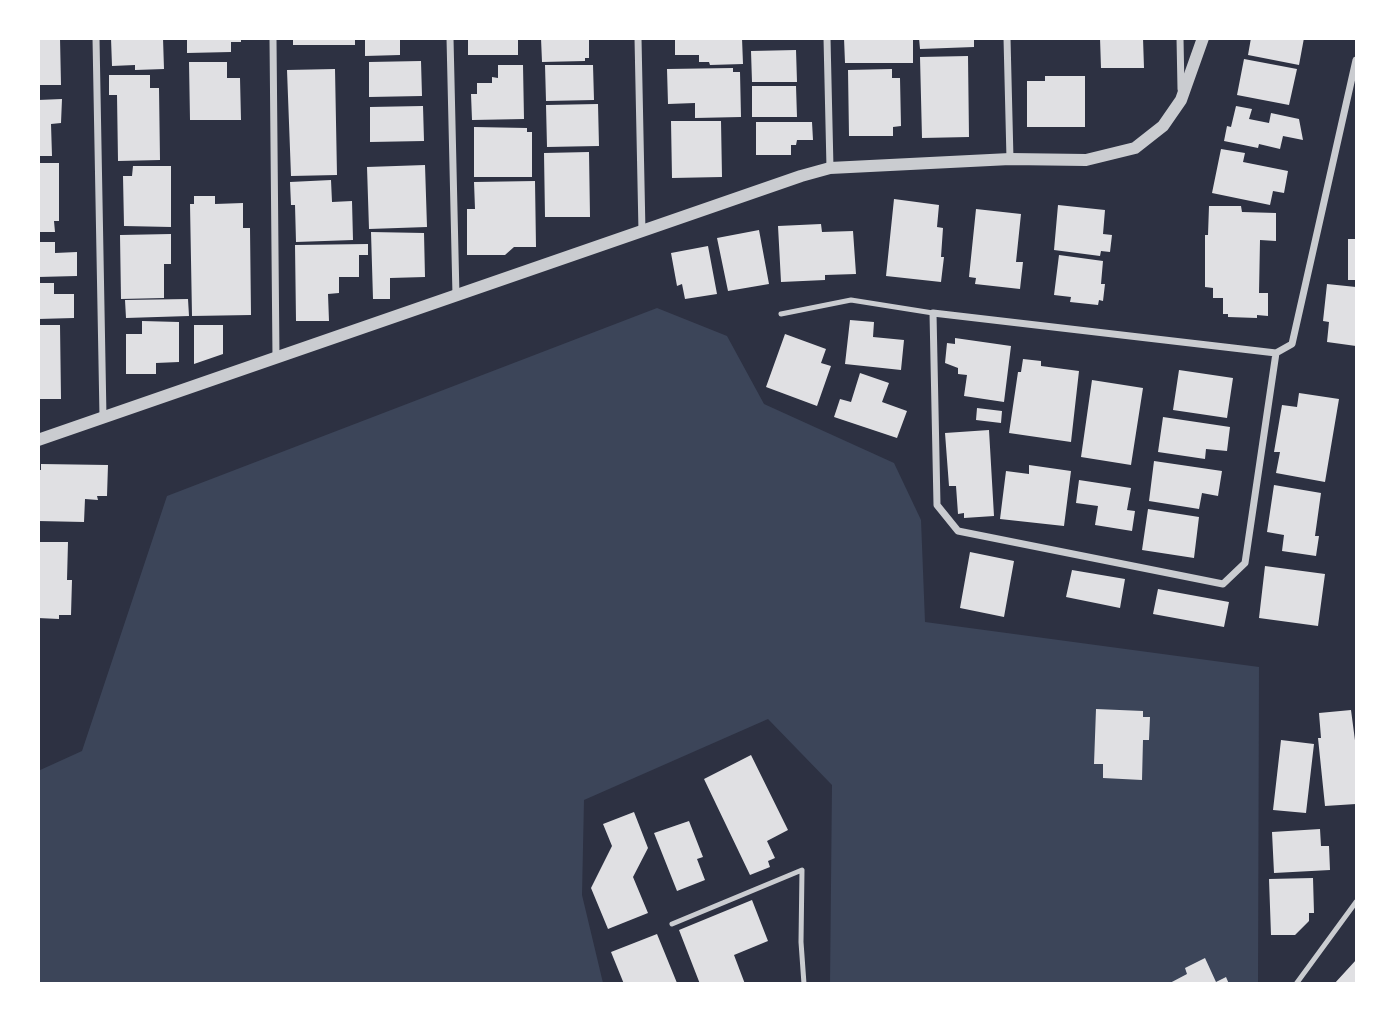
<!DOCTYPE html>
<html>
<head>
<meta charset="utf-8">
<style>
  body { margin:0 }
  #map { position:relative; width:1395px; height:1022px; overflow:hidden; background:#2d3142; font-family:"Sofia Sans Condensed",sans-serif }
  canvas { display:block }
  .frame { position:absolute; inset:0; border:40px solid #fff; pointer-events:none }
</style>
</head>
<body>
<div id="map">
<canvas width="1395" height="1022"></canvas>
<div class="frame"></div>
</div>
<script>
const ctx = document.querySelector('canvas').getContext('2d');
ctx.lineJoin = 'round';
function fillPath(path, color) {
  ctx.fillStyle = color;
  ctx.fill(path, 'evenodd');
}
function toPath(rows) {
  const path = new Path2D();
  for (const r of rows) {
    path.moveTo(r[0], r[1]);
    for (let i = 2; i < r.length; i += 2) path.lineTo(r[i], r[i + 1]);
  }
  return path;
}
function stroke(path, color, width, dash) {
  ctx.strokeStyle = color;
  ctx.lineWidth = width;
  ctx.lineCap = dash ? 'butt' : 'round';
  ctx.setLineDash(dash || []);
  ctx.stroke(path);
}
const green = toPath([
  [657,308,727,336,764,404,894,463,921,520,925,622,1259,667,1258,983,830,983,832,785,768,719,584,800,582,895,603,983,39,983,38,771,82,751,167,496]
]);
const building = toPath([
  [38,38,60,38,61,85,38,85],
  [111,38,163,38,164,69,135,70,135,65,112,66],
  [187,38,241,38,241,42,231,42,231,52,187,53],
  [293,38,355,38,355,45,293,45],
  [365,38,400,38,400,55,365,56],
  [468,38,518,38,518,55,468,55],
  [541,38,589,38,589,58,585,58,585,61,542,62],
  [675,38,742,38,743,64,710,65,709,62,699,62,699,55,675,55],
  [844,38,913,38,913,63,845,63],
  [919,38,974,38,974,47,920,49],
  [1100,38,1143,38,1144,68,1101,68],
  [1251,38,1304,38,1299,65,1248,55],
  [796,50,797,82,752,82,751,51],
  [968,56,969,137,922,138,920,57],
  [1244,59,1297,69,1289,105,1237,95],
  [421,61,422,96,369,97,369,62],
  [189,62,227,62,227,78,240,78,241,120,190,120],
  [498,65,523,65,524,119,472,120,471,94,477,94,477,83,492,83,492,77,498,78],
  [545,65,593,65,594,100,546,101],
  [733,68,733,72,740,72,741,117,695,118,695,103,668,104,667,69],
  [335,69,337,175,291,176,287,70],
  [892,69,892,78,900,78,901,126,893,127,893,136,849,136,848,70],
  [109,75,150,75,150,88,159,88,160,160,118,161,117,95,109,95],
  [1045,76,1085,76,1085,127,1027,127,1027,81,1045,81],
  [752,86,796,86,797,117,752,117],
  [62,99,61,123,51,124,52,156,38,156,38,100],
  [598,104,599,146,547,147,546,105],
  [423,106,424,141,370,142,370,107],
  [1236,106,1252,109,1249,119,1269,123,1271,113,1299,119,1303,140,1283,136,1280,149,1259,144,1258,148,1224,141,1227,126,1231,127],
  [671,121,721,121,722,177,672,178],
  [756,122,812,122,813,140,797,140,796,145,791,145,791,155,756,155],
  [474,127,527,128,527,132,532,132,532,177,474,177],
  [1221,149,1245,153,1243,162,1288,171,1284,193,1273,191,1270,205,1212,193],
  [589,152,590,217,545,217,544,153],
  [38,163,59,163,59,221,54,221,55,232,38,232],
  [425,165,427,227,369,229,367,167],
  [133,166,171,166,171,227,124,226,123,176,132,176],
  [331,180,332,202,352,201,353,240,296,242,295,205,291,205,290,182],
  [535,181,536,247,514,247,505,255,467,255,467,209,475,209,474,182],
  [194,196,215,196,215,204,243,203,243,228,250,228,251,315,192,316,190,204,194,204],
  [894,199,939,205,937,227,943,228,941,257,944,257,941,282,886,276],
  [1058,205,1105,210,1103,234,1112,235,1110,252,1101,251,1100,256,1054,250],
  [1209,206,1241,206,1242,212,1276,213,1276,241,1260,240,1259,293,1268,293,1268,316,1257,315,1257,318,1228,317,1228,314,1223,314,1223,298,1213,298,1213,288,1205,287,1205,235,1208,235],
  [976,209,1021,214,1016,262,1023,262,1020,289,975,284,976,278,969,277],
  [821,224,822,232,853,231,856,274,825,275,825,280,781,282,778,226],
  [759,230,769,284,728,291,717,238],
  [371,232,424,233,425,277,390,278,390,299,373,299],
  [171,234,171,264,164,264,164,298,121,299,120,235],
  [1348,239,1356,239,1356,280,1348,280],
  [38,242,55,242,55,253,77,252,77,276,38,277],
  [368,244,368,255,359,255,359,277,339,277,339,293,328,294,329,321,296,321,295,245],
  [708,246,717,294,685,299,682,284,677,286,671,253],
  [1059,255,1103,261,1101,284,1105,284,1103,301,1099,300,1098,305,1070,302,1071,297,1054,295],
  [38,283,54,283,54,294,74,294,74,318,38,319],
  [1327,284,1356,287,1356,346,1327,342,1329,322,1323,321],
  [188,299,189,316,126,318,125,300],
  [850,320,874,322,873,337,904,340,901,370,845,364],
  [142,321,179,322,179,362,156,363,156,374,126,374,126,334,142,334],
  [38,325,60,325,61,399,38,399],
  [194,325,223,325,223,354,194,364],
  [785,334,826,349,821,363,831,366,817,406,766,387],
  [955,338,1011,346,1004,402,964,396,967,375,958,374,958,368,945,363,947,343,955,344],
  [1023,359,1041,361,1041,366,1079,371,1071,442,1009,433,1018,372,1021,372],
  [1179,370,1233,378,1227,418,1173,410],
  [860,373,889,383,882,402,907,411,897,438,834,417,840,399,851,402],
  [1092,380,1143,388,1131,465,1081,457],
  [1299,393,1339,399,1325,482,1276,473,1280,452,1274,452,1282,405,1297,407],
  [977,408,1002,411,1001,423,976,420],
  [1163,417,1230,427,1227,451,1206,449,1205,459,1158,452],
  [989,430,994,516,964,518,964,513,958,514,956,486,949,486,945,433],
  [1154,461,1222,471,1218,496,1202,493,1199,509,1149,501],
  [41,464,108,465,107,496,97,496,98,500,85,499,84,522,38,521,38,470,41,470],
  [1029,465,1071,471,1064,526,1000,519,1006,471,1029,474],
  [1079,480,1131,488,1127,510,1135,511,1132,531,1095,525,1098,506,1076,503],
  [1274,485,1321,493,1315,536,1319,536,1316,556,1282,551,1284,535,1267,532],
  [1148,509,1199,517,1194,558,1142,550],
  [38,542,68,542,67,580,72,580,71,615,59,615,59,619,38,618],
  [970,552,1014,561,1004,617,960,608],
  [1265,566,1325,574,1318,626,1259,618],
  [1072,570,1125,579,1120,608,1066,597],
  [1158,589,1229,602,1224,627,1153,614],
  [1096,709,1143,711,1143,717,1150,717,1149,740,1143,740,1142,780,1103,778,1103,764,1094,764],
  [1351,710,1356,748,1356,804,1325,806,1318,738,1321,738,1319,713],
  [1281,740,1314,744,1306,813,1273,810],
  [751,755,788,830,767,841,775,858,768,861,770,867,750,875,704,779],
  [634,812,648,848,633,877,648,913,608,929,591,888,612,846,603,824],
  [689,821,703,857,697,859,705,880,677,891,654,833],
  [1320,829,1321,846,1329,846,1330,870,1274,873,1272,832],
  [1313,878,1314,913,1309,913,1309,921,1295,935,1271,935,1269,879],
  [752,900,768,941,734,955,745,984,700,984,679,930],
  [657,934,677,983,624,984,611,952],
  [1205,958,1216,982,1226,977,1229,984,1168,984,1187,974,1185,968],
  [1356,960,1356,984,1334,984]
]);
const service = toPath([
  [781,314,851,300,933,313],
  [672,924,802,870,801,942,804,984],
  [1296,984,1356,902]
]);
const minor = toPath([
  [96,38,103,417],
  [273,38,276,358],
  [450,38,456,296],
  [638,38,642,232],
  [827,38,830,168],
  [1007,38,1010,159],
  [1180,38,1181,89],
  [1276,353,1245,563,1223,584,958,531,937,505,933,313,1276,353,1292,344,1356,60]
]);
const tertiary = toPath([
  [38,440,801,176,830,168,1010,159,1086,160,1135,148,1163,126,1181,100,1203,38]
]);
fillPath(green, '#3c4559');
fillPath(building, '#e0e0e3');
stroke(service, '#caccd0', 5);
stroke(minor, '#caccd0', 7);
stroke(tertiary, '#caccd0', 12);
</script>
</body>
</html>
